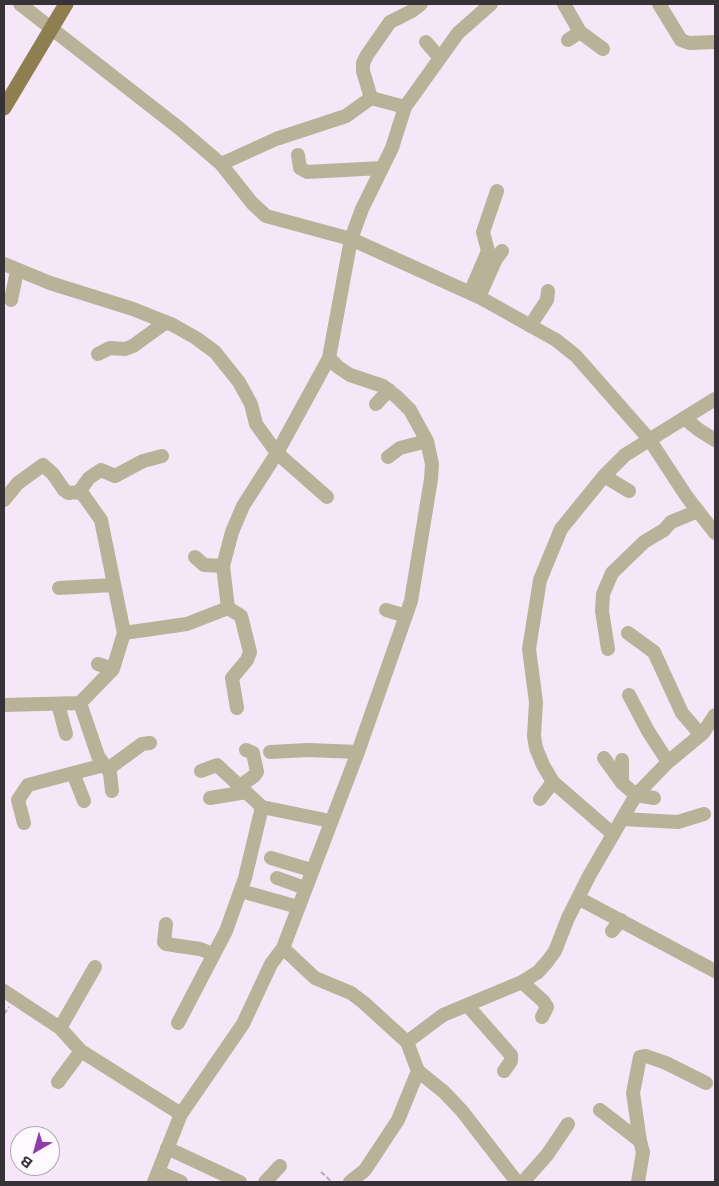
<!DOCTYPE html>
<html>
<head>
<meta charset="utf-8">
<style>
  body { margin:0 }
  #map { position:relative; width:719px; height:1186px; overflow:hidden; background:#f6e7f8; font-family:Montserrat,sans-serif }
  canvas { display:block }
  .frame { position:absolute; inset:0; border:5px solid #373238; pointer-events:none }
  .north { position:absolute; left:10px; top:1126px; width:50px; height:50px; box-sizing:border-box; background:#fef8ff; border:1px solid #aea9af; border-radius:50%; rotate:218deg; font-size:14px; font-weight:700; line-height:20px; text-align:center; color:#373238 }
  .north::after { content:''; display:block; margin:auto; width:18px; height:22px; background:#8e3caa; clip-path:polygon(50% 0,100% 100%,50% 72%,0 100%) }
</style>
</head>
<body>
<div id="map">
<canvas width="719" height="1186"></canvas>
<div class="frame"></div>
<div class="north">B</div>
</div>
<script>
const ctx = document.querySelector('canvas').getContext('2d');
ctx.lineJoin = 'round';
function toPath(rows) {
  const path = new Path2D();
  for (const r of rows) {
    path.moveTo(r[0], r[1]);
    for (let i = 2; i < r.length; i += 2) path.lineTo(r[i], r[i + 1]);
  }
  return path;
}
function stroke(path, color, width, dash) {
  ctx.strokeStyle = color;
  ctx.lineWidth = width;
  ctx.lineCap = dash ? 'butt' : 'round';
  ctx.setLineDash(dash || []);
  ctx.stroke(path);
}
const path = toPath([
  [4,1014,9,1007],
  [321,1172,332,1182]
]);
const minor = toPath([
  [20,4,179,128,221,164,252,203,266,216,351,239,479,297,556,340,576,356,649,439,687,497,715,533],
  [564,4,580,32,603,49],
  [659,4,681,40,689,43,715,42],
  [568,40,580,32],
  [426,42,439,57],
  [371,98,363,71,363,63,367,55,390,22,412,11,421,4],
  [298,155,300,168,307,172,381,168],
  [221,164,276,139,346,116,371,98,405,107],
  [4,264,50,283,133,309,173,325,196,338,215,352,239,382,251,404,256,424,277,453,327,497],
  [470,293,488,251,483,232,497,191],
  [479,297,496,259,502,251],
  [11,300,17,271],
  [530,326,547,300,548,291],
  [98,354,110,348,125,349,133,346,166,322],
  [376,404,389,390],
  [684,418,699,430,715,440],
  [388,457,400,448,427,441],
  [604,476,629,491],
  [79,492,89,478,101,470,115,476,143,461,162,456],
  [4,500,18,483,43,465,53,474,64,490,68,493,79,492,84,496,101,520,124,633,113,669,80,703,4,705],
  [195,557,204,565,223,566],
  [59,588,113,585],
  [228,608,241,616,250,652,247,660,232,678,237,708],
  [386,610,406,616],
  [124,633,187,624,228,608,223,566,232,532,243,506,277,453,329,358,351,239,362,209,392,148,405,107,458,33,491,4],
  [628,633,654,652,682,713,701,735],
  [608,649,602,611,603,594,612,573,644,542,664,530,671,522,698,511],
  [98,664,113,669],
  [629,695,648,731,668,762],
  [80,703,98,756,110,773,112,791],
  [58,704,66,734],
  [270,752,308,750,358,752],
  [604,758,622,783,636,795,654,798],
  [108,769,142,744,150,743],
  [201,771,217,765,262,807,330,821],
  [73,773,84,801],
  [622,783,622,760],
  [240,786,254,776,257,772,253,753,246,750],
  [210,798,246,792],
  [540,799,553,782],
  [622,819,678,822,704,814],
  [24,823,18,800,28,785,104,765],
  [613,834,553,782,543,765,536,748,534,736,536,702,529,649,540,580,561,529,604,476,625,455,715,399],
  [271,858,311,870],
  [277,878,305,888],
  [241,891,298,907],
  [578,898,715,971],
  [166,924,164,942,166,944,200,949,213,954],
  [612,931,621,920],
  [283,948,315,978,351,993,363,1002,407,1042,418,1071,444,1092,462,1111,517,1182],
  [522,982,543,1001,547,1007,542,1017],
  [4,991,60,1028,81,1051,181,1114],
  [467,1005,511,1055,511,1061,504,1071],
  [178,1023,226,931,245,878,262,807],
  [60,1028,95,967],
  [407,1042,443,1015,522,982,538,972,547,962,555,951,568,918,589,876,636,795,668,762,703,733,715,715],
  [58,1082,81,1051],
  [600,1110,640,1141,643,1152,638,1182],
  [640,1141,633,1093,640,1057,646,1056,666,1063,706,1083],
  [167,1148,240,1182],
  [158,1172,181,1182],
  [154,1182,181,1114,243,1024,271,964,283,948,358,752,411,601,431,479,432,464,427,441,410,410,397,397,383,386,350,375,338,367,329,358],
  [265,1182,280,1166],
  [350,1182,365,1170,398,1120,418,1071],
  [523,1182,547,1155,568,1124]
]);
const major = toPath([
  [4,108,66,4]
]);
stroke(path, '#b6abb8', 2, [5, 2.5]);
stroke(minor, '#b9b198', 14);
stroke(major, '#8e7e50', 15);
</script>
</body>
</html>
